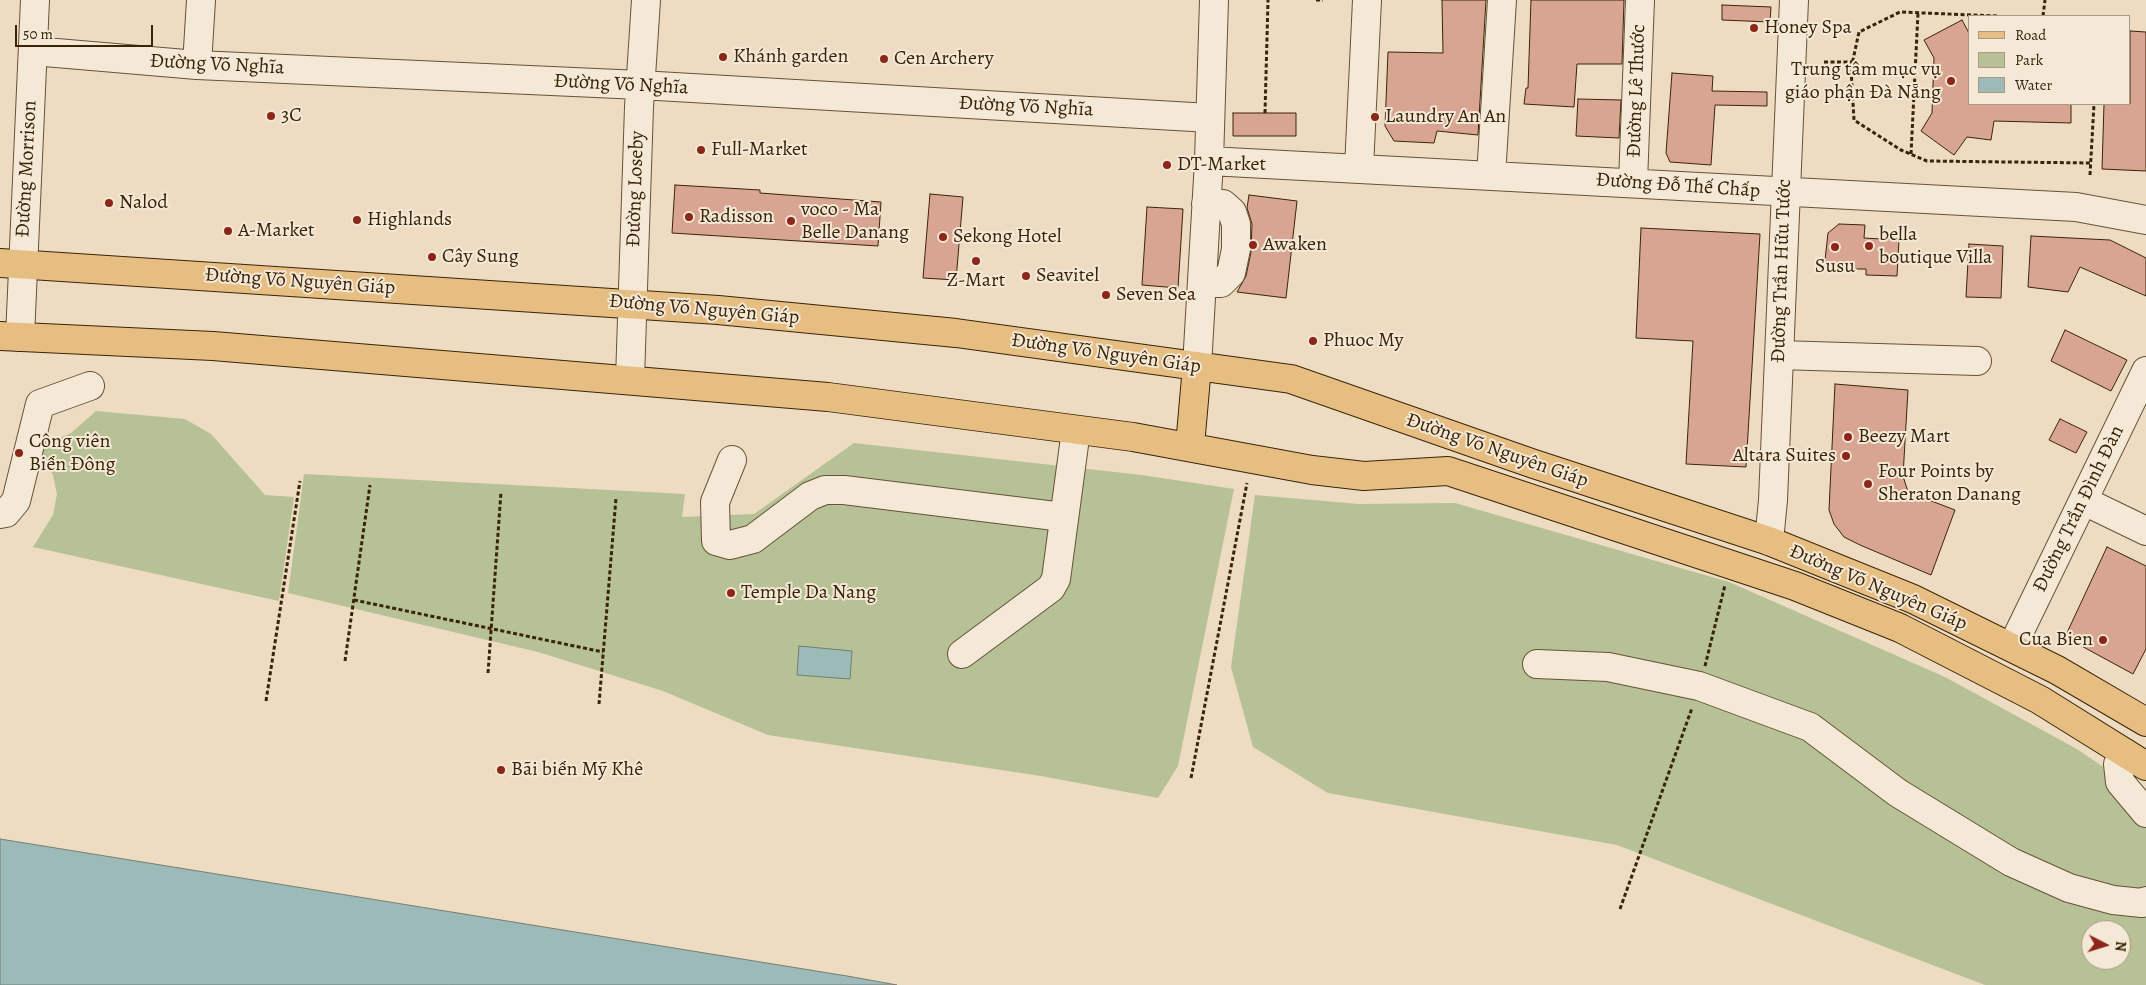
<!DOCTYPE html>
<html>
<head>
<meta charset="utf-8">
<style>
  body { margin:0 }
  #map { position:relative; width:2146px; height:985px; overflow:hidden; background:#eedcc2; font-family:Alegreya,serif }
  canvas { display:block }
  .legend { position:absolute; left:1968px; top:15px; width:162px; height:90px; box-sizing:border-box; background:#f4e8d7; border:1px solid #aa9a84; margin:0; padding:6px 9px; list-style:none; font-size:15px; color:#3a2407 }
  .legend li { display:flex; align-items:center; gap:10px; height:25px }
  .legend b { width:25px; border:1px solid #aa9a84 }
  .north { position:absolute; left:2081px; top:920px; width:50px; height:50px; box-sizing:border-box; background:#f4e8d7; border:1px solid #aa9a84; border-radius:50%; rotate:95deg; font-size:14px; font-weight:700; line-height:20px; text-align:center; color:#3a2407 }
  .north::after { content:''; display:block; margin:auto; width:18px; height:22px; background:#8f2418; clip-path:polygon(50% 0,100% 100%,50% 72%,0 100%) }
  .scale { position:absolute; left:15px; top:25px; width:138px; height:22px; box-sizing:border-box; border:2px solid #3a2407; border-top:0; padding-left:6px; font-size:15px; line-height:18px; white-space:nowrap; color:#3a2407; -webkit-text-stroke:4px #f4e8d7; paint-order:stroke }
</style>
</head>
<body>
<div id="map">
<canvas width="2146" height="985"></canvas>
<ul class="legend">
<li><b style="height:6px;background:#e7be81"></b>Road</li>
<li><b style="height:14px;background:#b6c195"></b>Park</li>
<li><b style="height:14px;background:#9bbab8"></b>Water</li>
</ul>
<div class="north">N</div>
<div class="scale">50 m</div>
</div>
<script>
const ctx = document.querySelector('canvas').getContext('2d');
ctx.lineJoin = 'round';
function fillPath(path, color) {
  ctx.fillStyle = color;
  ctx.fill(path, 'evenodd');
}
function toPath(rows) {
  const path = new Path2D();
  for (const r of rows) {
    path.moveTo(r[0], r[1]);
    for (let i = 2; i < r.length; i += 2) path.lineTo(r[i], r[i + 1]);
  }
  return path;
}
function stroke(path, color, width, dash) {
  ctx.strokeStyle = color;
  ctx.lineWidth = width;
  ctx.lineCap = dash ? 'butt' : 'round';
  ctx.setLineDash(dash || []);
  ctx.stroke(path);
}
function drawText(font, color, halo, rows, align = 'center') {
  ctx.font = font + ' Alegreya,serif';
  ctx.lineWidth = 4;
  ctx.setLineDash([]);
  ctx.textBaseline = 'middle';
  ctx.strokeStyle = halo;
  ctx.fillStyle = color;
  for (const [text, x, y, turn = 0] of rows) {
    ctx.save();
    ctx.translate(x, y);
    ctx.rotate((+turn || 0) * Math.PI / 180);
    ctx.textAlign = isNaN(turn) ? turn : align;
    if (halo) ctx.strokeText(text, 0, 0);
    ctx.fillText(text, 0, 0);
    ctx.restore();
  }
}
const green = toPath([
  [96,411,185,419,211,434,265,495,294,497,279,601,33,547,53,515,57,494,53,475,42,456,32,450,71,433],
  [854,443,1142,475,1234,489,1178,766,1158,798,1041,776,768,735,663,691,538,652,288,593,304,474,685,494,682,517,754,514],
  [1255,495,1359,504,1455,503,1729,582,1945,677,2077,749,2146,796,2146,985,1985,985,1617,845,1328,793,1253,747,1231,667],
  [2091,930,2121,930,2121,960,2091,960]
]);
const water = toPath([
  [799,646,852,651,850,679,797,675,799,646],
  [0,839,847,976,897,985,0,985,0,839]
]);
const building = toPath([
  [1442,0,1486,0,1478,135,1437,131,1434,143,1394,141,1385,126,1388,52,1443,53,1442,0],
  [1531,0,1624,0,1622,64,1577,64,1574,107,1524,104,1526,88,1528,88,1531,0],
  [1722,5,1771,7,1770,22,1722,20,1722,5],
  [1962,20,1970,35,1970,104,2071,104,2071,123,1994,121,1991,140,1967,137,1954,155,1921,131,1932,113,1934,58,1924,40,1962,20],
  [2130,31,2146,32,2146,171,2102,169,2104,104,2130,104,2130,31],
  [1672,73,1713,76,1712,91,1767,92,1767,106,1715,105,1711,165,1670,162,1666,153,1672,73],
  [1578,99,1621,100,1619,138,1576,136,1578,99],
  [1233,113,1296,113,1296,136,1233,136,1233,113],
  [675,185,760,190,760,193,881,202,878,246,672,233,675,185],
  [930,194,963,197,956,280,923,278,930,194],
  [1249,195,1297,201,1286,298,1237,292,1246,276,1251,252,1252,224,1247,208,1249,195],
  [1147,207,1183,209,1178,288,1142,285,1147,207],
  [1839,224,1865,225,1864,238,1899,240,1897,276,1866,275,1866,269,1824,269,1828,233,1839,224],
  [1641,228,1760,234,1746,467,1686,464,1693,341,1636,338,1641,228],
  [2031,236,2110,240,2146,258,2146,296,2080,267,2068,292,2028,287,2031,236],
  [1969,244,2003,246,2001,298,1966,297,1969,244],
  [2065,330,2127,360,2111,391,2051,361,2065,330],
  [1835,384,1908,390,1903,476,1908,492,1955,510,1931,575,1860,545,1844,537,1834,524,1829,510,1835,384],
  [2060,419,2087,432,2076,453,2049,440,2060,419],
  [2107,547,2146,566,2146,649,2133,674,2065,637,2107,547]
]);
const path = toPath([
  [1316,0,1323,0],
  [1997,16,1900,12,1859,32,1851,69,1854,120,1901,150,1927,161,2091,163],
  [2043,16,2045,0],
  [1824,62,1852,62],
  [1265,113,1268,0],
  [1911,154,1918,13],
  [2090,175,2094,104],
  [354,600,603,652],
  [345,661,370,485],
  [1705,666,1725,585],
  [488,673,501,492],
  [266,701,300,481],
  [599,704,616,498],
  [1191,778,1247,483],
  [1620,909,1692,708]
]);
const minor = toPath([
  [33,51,197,65,640,85,1210,118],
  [197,65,201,0],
  [1209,161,2076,207,2146,220],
  [1359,168,1367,0],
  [1491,176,1502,0],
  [1633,182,1640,0],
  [1202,283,1221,283,1231,273,1236,249,1236,224,1232,212,1223,204,1206,204],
  [20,337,35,0],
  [1779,355,1977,361],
  [1197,366,1209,161,1214,0],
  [630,379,639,107,646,0],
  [732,460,715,502,716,541,730,545,753,539,810,496,825,490,844,490,1063,517],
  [2084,501,2146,531],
  [0,514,6,513,16,501,40,404,90,386],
  [1769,541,1773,500,1794,0],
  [2012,647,2146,371],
  [962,654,1051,588,1056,579,1076,430],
  [1537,664,1608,667,1699,686,1810,727,1898,793,2011,862,2069,888,2113,900,2142,903,2146,901],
  [2125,753,2118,764,2120,782,2146,813]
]);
const major = toPath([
  [0,263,718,310,956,333,1291,379,1531,463,1769,541,1913,599,2057,670,2146,722],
  [0,336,213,346,828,397,1133,437,1312,470,1364,476,1448,471,1795,586,1900,628,2040,700,2146,766],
  [1190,446,1197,366]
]);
const markers = [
  [1754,28,5,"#8f2418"],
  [723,57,5,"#8f2418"],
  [884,59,5,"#8f2418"],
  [1951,81,5,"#8f2418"],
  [271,116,5,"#8f2418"],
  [1375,117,5,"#8f2418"],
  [701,150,5,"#8f2418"],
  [1167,165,5,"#8f2418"],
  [109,203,5,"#8f2418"],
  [689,217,5,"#8f2418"],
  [357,220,5,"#8f2418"],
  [791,221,5,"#8f2418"],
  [228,231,5,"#8f2418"],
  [943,237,5,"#8f2418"],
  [1253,245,5,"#8f2418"],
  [1869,246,5,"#8f2418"],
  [1835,247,5,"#8f2418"],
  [432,257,5,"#8f2418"],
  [976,261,5,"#8f2418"],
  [1026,276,5,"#8f2418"],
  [1106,295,5,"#8f2418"],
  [1313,341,5,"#8f2418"],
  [1848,437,5,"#8f2418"],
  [19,453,5,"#8f2418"],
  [1846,456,5,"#8f2418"],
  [1868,484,5,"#8f2418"],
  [731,593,5,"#8f2418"],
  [2103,640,5,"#8f2418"],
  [501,770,5,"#8f2418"]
];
const poiNames = [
  ["Honey Spa",1764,28],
  ["Khánh garden",733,57],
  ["Cen Archery",894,59],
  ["Trung tâm mục vụ",1941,70,"right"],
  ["giáo phận Đà Nẵng",1941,93,"right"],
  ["3C",281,116],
  ["Laundry An An",1385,117],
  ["Full-Market",711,150],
  ["DT-Market",1177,165],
  ["Nalod",119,203],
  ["voco - Ma",801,210],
  ["Belle Danang",801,233],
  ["Radisson",699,217],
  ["Highlands",367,220],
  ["A-Market",238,231],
  ["bella",1879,235],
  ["boutique Villa",1879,258],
  ["Sekong Hotel",953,237],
  ["Awaken",1263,245],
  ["Cây Sung",442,257],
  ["Susu",1835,267,"center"],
  ["Seavitel",1036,276],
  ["Z-Mart",976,281,"center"],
  ["Seven Sea",1116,295],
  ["Phuoc My",1323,341],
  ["Beezy Mart",1858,437],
  ["Công viên",29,442],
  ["Biển Đông",29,465],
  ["Altara Suites",1836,456,"right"],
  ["Four Points by",1878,472],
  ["Sheraton Danang",1878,495],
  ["Temple Da Nang",741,593],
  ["Cua Bien",2093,640,"right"],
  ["Bãi biển Mỹ Khê",511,770]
];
const streetNames = [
  ["Đường Võ Nghĩa",217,65,3],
  ["Đường Võ Nghĩa",621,85,3],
  ["Đường Lê Thước",1637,91,-88],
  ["Đường Võ Nghĩa",1026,107,3],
  ["Đường Morrison",27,169,-87],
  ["Đường Đỗ Thế Chấp",1678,186,4],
  ["Đường Loseby",636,189,-88],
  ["Đường Trần Hữu Tước",1782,271,-88],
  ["Đường Võ Nguyên Giáp",300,282,4],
  ["Đường Võ Nguyên Giáp",704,310,5],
  ["Đường Võ Nguyên Giáp",1106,354,8],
  ["Đường Võ Nguyên Giáp",1497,451,19],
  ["Đường Trần Đình Đàn",2079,509,-64],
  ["Đường Võ Nguyên Giáp",1878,588,23]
];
fillPath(green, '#b6c195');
fillPath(water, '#9bbab8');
stroke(water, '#747e71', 1);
fillPath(building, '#d9a593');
stroke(building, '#3a2407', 1);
stroke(minor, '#675236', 30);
stroke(major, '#3a2407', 30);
stroke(path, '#3a2407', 3, [4, 2.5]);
stroke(minor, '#f4e8d7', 28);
stroke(major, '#e7be81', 28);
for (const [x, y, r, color] of markers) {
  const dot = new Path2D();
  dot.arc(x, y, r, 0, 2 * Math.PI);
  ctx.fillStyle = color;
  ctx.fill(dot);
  stroke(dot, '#f4e8d7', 2);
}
drawText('20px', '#3a2407', '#f4e8d7', poiNames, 'left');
drawText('20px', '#3a2407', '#f4e8d7', streetNames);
</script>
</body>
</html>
